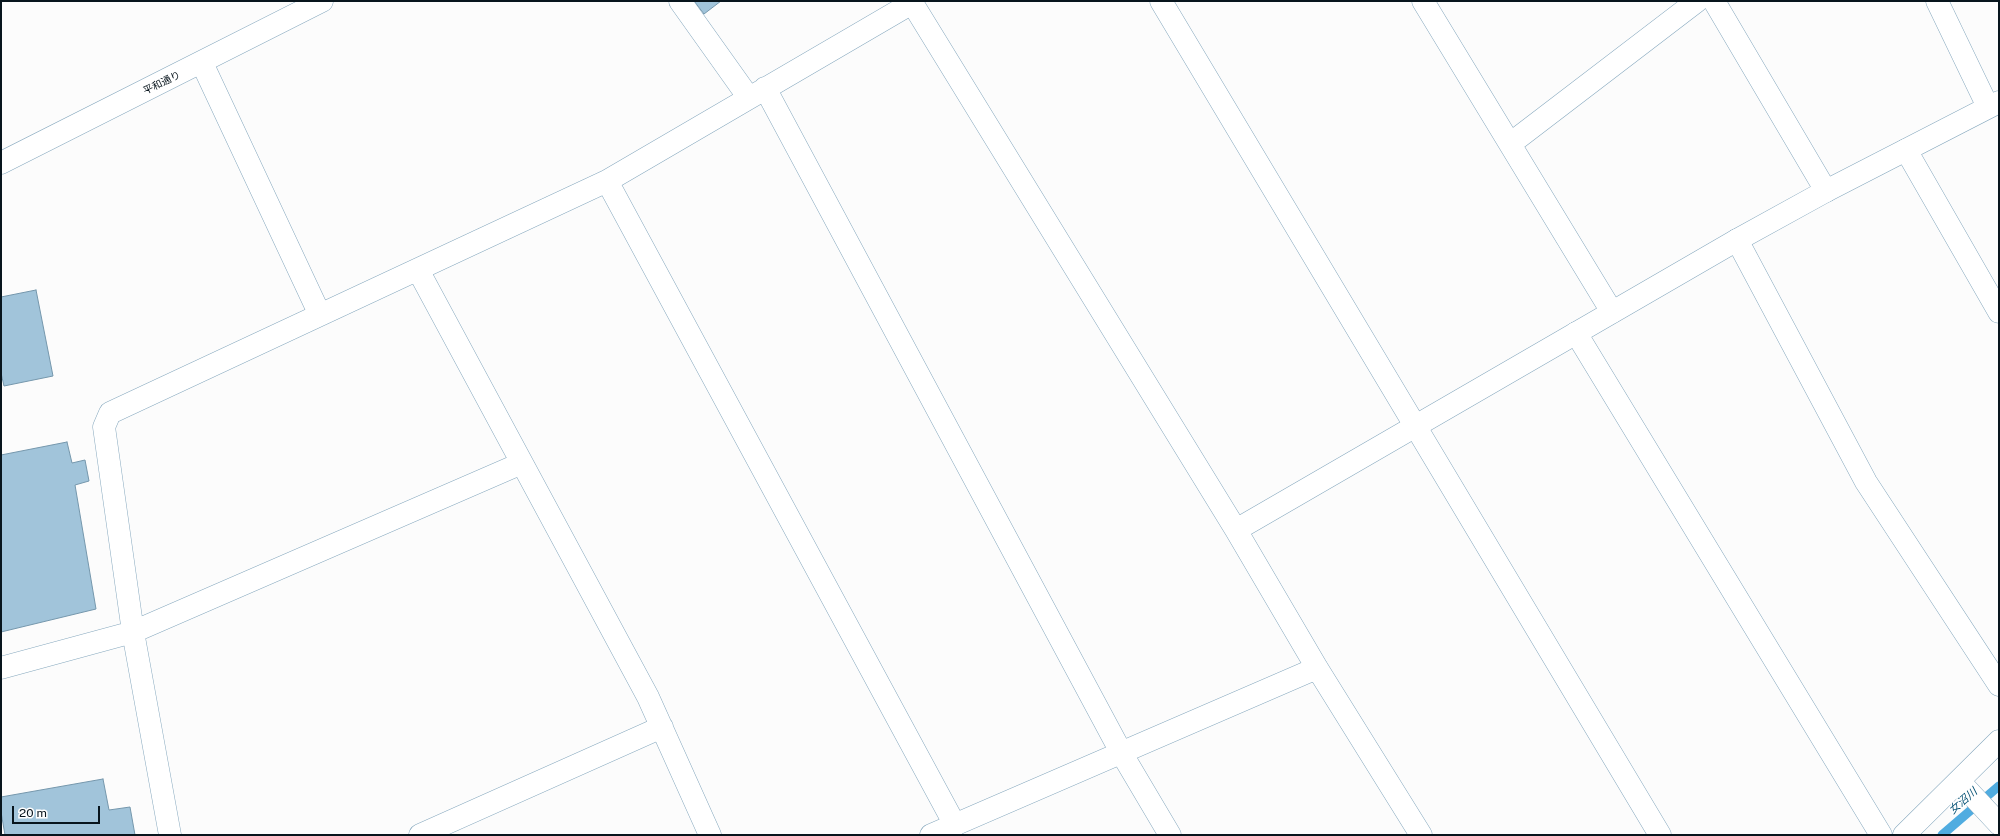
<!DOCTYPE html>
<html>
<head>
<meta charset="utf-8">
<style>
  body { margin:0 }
  #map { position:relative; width:2000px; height:836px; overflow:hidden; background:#fcfcfc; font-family:"Public Sans",sans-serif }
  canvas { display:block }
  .frame { position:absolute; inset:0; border:2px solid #08151d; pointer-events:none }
  .scale { position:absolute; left:12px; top:806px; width:88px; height:18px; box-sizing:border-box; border:2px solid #08151d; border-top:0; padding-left:5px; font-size:12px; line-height:14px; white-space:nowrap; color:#08151d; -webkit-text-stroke:3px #fff; paint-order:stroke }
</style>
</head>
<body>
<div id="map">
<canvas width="2000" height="836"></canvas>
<div class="frame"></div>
<div class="scale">20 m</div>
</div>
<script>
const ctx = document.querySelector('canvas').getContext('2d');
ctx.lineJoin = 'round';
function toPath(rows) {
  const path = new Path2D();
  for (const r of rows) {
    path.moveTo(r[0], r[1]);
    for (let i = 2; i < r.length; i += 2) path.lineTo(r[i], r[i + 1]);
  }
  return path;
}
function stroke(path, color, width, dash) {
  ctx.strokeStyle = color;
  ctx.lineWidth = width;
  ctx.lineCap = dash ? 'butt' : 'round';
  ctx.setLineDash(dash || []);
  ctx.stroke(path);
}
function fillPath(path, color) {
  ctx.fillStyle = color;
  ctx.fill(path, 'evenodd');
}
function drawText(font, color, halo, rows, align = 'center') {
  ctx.font = font + ' "Public Sans","Noto Sans JP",sans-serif';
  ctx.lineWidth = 3;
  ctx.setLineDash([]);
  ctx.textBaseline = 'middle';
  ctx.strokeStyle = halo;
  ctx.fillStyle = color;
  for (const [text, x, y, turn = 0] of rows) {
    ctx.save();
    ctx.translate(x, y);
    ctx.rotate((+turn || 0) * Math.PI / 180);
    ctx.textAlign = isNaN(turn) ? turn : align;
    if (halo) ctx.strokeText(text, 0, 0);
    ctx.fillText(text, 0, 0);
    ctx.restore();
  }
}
const stream = toPath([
  [1942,835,1999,786]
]);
const building = toPath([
  [694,1,721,1,704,14,694,1],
  [36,290,53,376,4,386,1,373,1,297,36,290],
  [67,442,72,463,85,460,89,481,75,485,96,609,1,632,1,455,67,442],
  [103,779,109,810,130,807,135,835,5,835,1,812,1,797,103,779]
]);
const street = toPath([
  [680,1,749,98],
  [1161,1,1660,835],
  [1423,1,1612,312],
  [1714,1,1826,191],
  [1937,1,1988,107],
  [202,63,320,315],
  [765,88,1122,754,1170,835],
  [1510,144,1697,1],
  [1906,150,1999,312],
  [607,181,955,825],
  [1737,240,1866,482,1999,685],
  [418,270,648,697,710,835],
  [1576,333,1881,835],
  [1,668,133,632,522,463],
  [1959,781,1999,824],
  [170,835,133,632,104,427,110,413,607,181,912,3],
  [420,835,662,727],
  [1904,835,1999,741]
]);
const secondary = toPath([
  [911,1,1236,530,1317,668,1421,835],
  [1,163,322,1],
  [1236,530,1737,240,1826,191,1999,102],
  [931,835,1317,668]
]);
const streetNames = [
  ["平和通り",162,83,-26]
];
const waterNames = [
  ["女沼川",1963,801,-41]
];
stroke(stream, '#50ace0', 9);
fillPath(building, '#a1c4da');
stroke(building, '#7597ac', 1);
stroke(street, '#86a8be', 23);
stroke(secondary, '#86a8be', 23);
stroke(street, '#fff', 22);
stroke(secondary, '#fff', 22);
drawText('10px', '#08151d', '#fff', streetNames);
drawText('italic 11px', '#065275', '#fff', waterNames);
</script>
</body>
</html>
